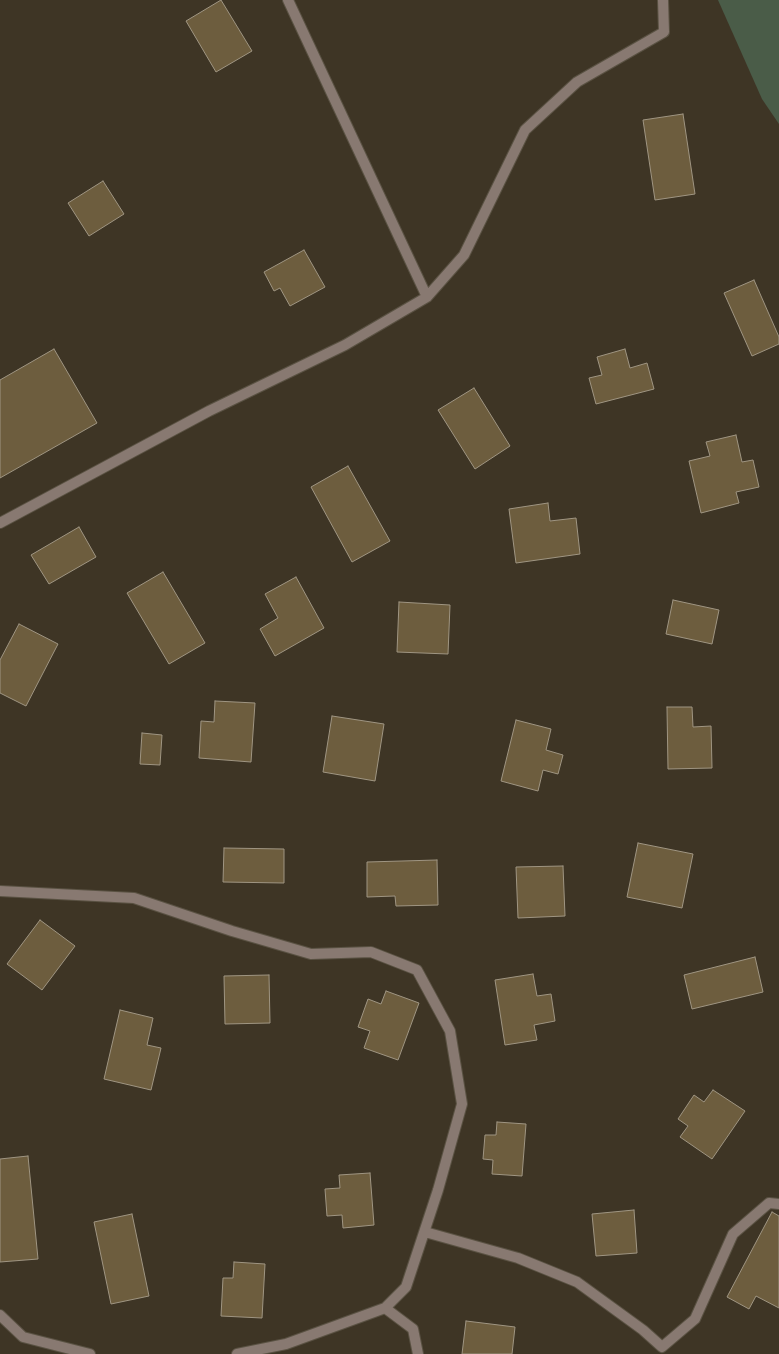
<!DOCTYPE html>
<html>
<head>
<meta charset="utf-8">
<style>
  body { margin:0 }
  canvas { display:block; background:#3e3525 }
</style>
</head>
<body>
<canvas width="779" height="1354"></canvas>
<script>
const ctx = document.querySelector('canvas').getContext('2d');
ctx.lineJoin = 'round';
function fillPath(path, color) {
  ctx.fillStyle = color;
  ctx.fill(path, 'evenodd');
}
function toPath(rows) {
  const path = new Path2D();
  for (const r of rows) {
    path.moveTo(r[0], r[1]);
    for (let i = 2; i < r.length; i += 2) path.lineTo(r[i], r[i + 1]);
  }
  return path;
}
function stroke(path, color, width, dash) {
  ctx.strokeStyle = color;
  ctx.lineWidth = width;
  ctx.lineCap = dash ? 'butt' : 'round';
  ctx.setLineDash(dash || []);
  ctx.stroke(path);
}
const green = toPath([
  [718,0,779,0,779,124,762,99]
]);
const building = toPath([
  [221,0,252,51,216,72,186,21,221,0],
  [683,114,695,194,655,200,643,120,683,114],
  [103,181,124,214,89,236,68,203,103,181],
  [304,250,325,287,290,306,280,288,274,291,264,272,304,250],
  [754,280,779,337,779,344,752,356,724,293,754,280],
  [54,349,97,423,0,478,0,380,54,349],
  [625,349,630,368,647,363,654,389,596,404,589,378,602,375,597,357,625,349],
  [474,388,510,446,475,469,438,410,474,388],
  [736,435,742,462,753,460,759,487,736,492,739,503,701,513,689,461,710,456,706,442,736,435],
  [348,466,390,541,352,562,311,487,348,466],
  [548,503,550,521,576,518,580,554,516,563,509,509,548,503],
  [79,527,96,557,49,584,31,555,79,527],
  [163,572,205,643,169,664,127,593,163,572],
  [296,577,324,628,275,656,260,629,278,618,265,594,296,577],
  [673,600,719,610,712,644,666,634,673,600],
  [399,602,450,605,448,654,397,652,399,602],
  [19,624,58,644,26,706,0,693,0,660,19,624],
  [215,701,255,703,251,762,199,758,201,721,214,722,215,701],
  [667,707,692,707,693,727,711,726,712,768,668,769,667,707],
  [332,716,384,724,375,781,323,772,332,716],
  [516,720,551,729,546,750,563,755,558,774,543,770,538,791,501,781,516,720],
  [142,733,162,735,160,765,140,764,142,733],
  [638,843,693,854,682,908,627,897,638,843],
  [224,848,284,849,284,883,223,882,224,848],
  [437,860,438,905,396,906,395,896,367,897,367,862,437,860],
  [563,866,565,916,518,918,516,867,563,866],
  [40,920,75,946,42,990,7,964,40,920],
  [755,957,763,992,692,1009,684,975,755,957],
  [533,974,537,996,551,994,555,1021,534,1025,537,1040,505,1045,495,980,533,974],
  [269,975,270,1023,225,1024,224,976,269,975],
  [386,991,419,1003,398,1060,364,1048,370,1031,358,1027,368,999,381,1004,386,991],
  [120,1010,153,1018,147,1045,161,1048,151,1090,104,1079,120,1010],
  [713,1090,745,1111,712,1159,680,1137,688,1126,678,1119,694,1095,704,1102,713,1090],
  [497,1122,526,1124,522,1176,492,1174,493,1160,483,1159,485,1135,496,1135,497,1122],
  [28,1156,38,1259,0,1262,0,1159,28,1156],
  [370,1173,374,1225,343,1228,342,1215,327,1216,325,1189,340,1188,339,1175,370,1173],
  [634,1210,637,1253,596,1256,592,1214,634,1210],
  [772,1212,779,1216,779,1308,756,1296,749,1309,727,1297,772,1212],
  [132,1214,149,1296,111,1304,94,1222,132,1214],
  [234,1262,265,1264,262,1318,221,1316,223,1278,233,1278,234,1262],
  [466,1321,515,1327,512,1354,462,1354,466,1321]
]);
const service = toPath([
  [0,891,134,898,232,931,311,954,371,952,417,970,450,1031,462,1104,438,1190,406,1287,385,1308],
  [425,1232,518,1258,577,1282,643,1330,662,1347,695,1319,733,1234,769,1203,779,1204],
  [0,1315,23,1337,90,1354],
  [237,1354,286,1344,385,1308,413,1329,418,1354]
]);
const minor = toPath([
  [288,0,427,297],
  [0,523,209,411,345,345,427,297,464,255,525,130,577,82,664,32,663,0]
]);
fillPath(green, '#4a5c48');
fillPath(building, '#6d5d3e');
stroke(building, '#9f9582', 1);
stroke(service, '#5a5243', 12);
stroke(minor, '#5a5243', 12);
stroke(service, '#887971', 10);
stroke(minor, '#887971', 10);
</script>
</body>
</html>
